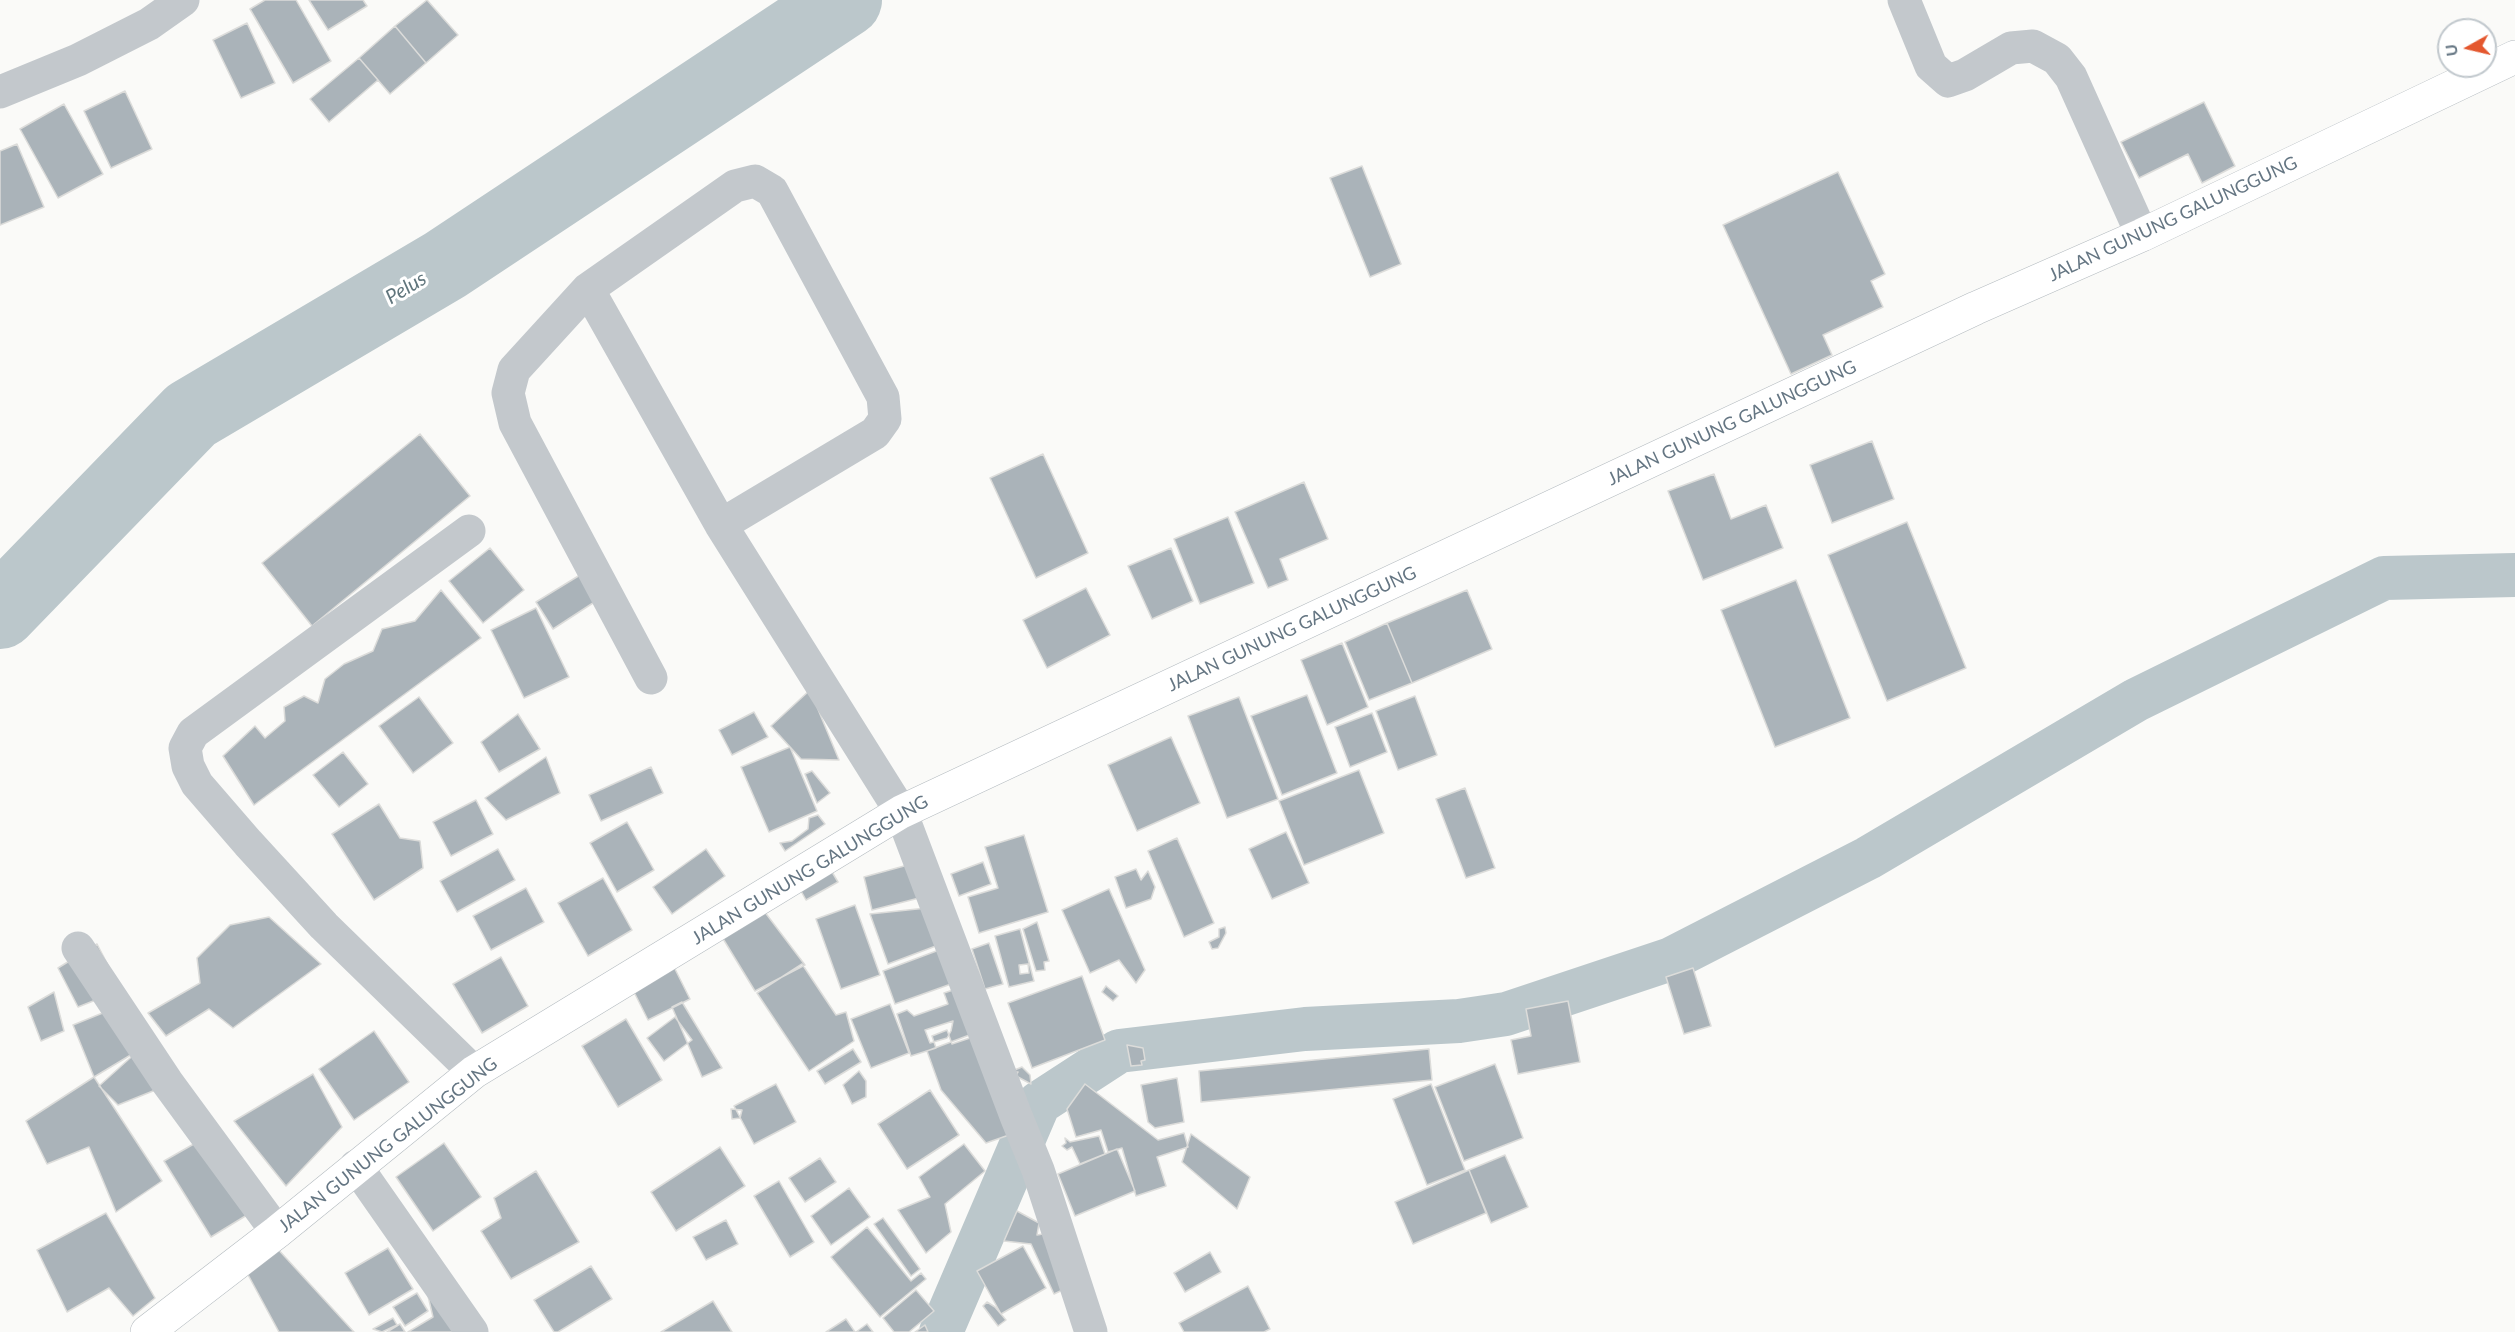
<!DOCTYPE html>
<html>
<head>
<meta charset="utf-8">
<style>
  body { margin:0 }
  #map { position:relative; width:2515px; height:1332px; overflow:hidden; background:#fafaf8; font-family:Lato,sans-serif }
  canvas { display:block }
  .north { position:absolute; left:2437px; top:18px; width:60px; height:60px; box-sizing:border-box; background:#fff; border:2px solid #c1c8cd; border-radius:50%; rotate:262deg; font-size:16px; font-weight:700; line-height:24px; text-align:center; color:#657683 }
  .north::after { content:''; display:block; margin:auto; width:21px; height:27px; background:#e4572e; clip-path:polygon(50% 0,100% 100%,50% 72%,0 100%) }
</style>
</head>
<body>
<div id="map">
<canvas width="2515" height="1332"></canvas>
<div class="north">U</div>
</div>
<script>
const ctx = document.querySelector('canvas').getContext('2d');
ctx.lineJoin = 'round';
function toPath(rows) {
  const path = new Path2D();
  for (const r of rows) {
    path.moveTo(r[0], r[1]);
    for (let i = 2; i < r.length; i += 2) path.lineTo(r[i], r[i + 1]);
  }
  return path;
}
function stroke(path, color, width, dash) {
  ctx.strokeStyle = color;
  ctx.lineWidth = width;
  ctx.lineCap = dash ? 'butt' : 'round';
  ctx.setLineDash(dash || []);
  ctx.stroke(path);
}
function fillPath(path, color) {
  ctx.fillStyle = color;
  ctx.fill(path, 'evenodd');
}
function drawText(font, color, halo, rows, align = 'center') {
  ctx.font = font + ' Lato,sans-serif';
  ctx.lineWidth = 6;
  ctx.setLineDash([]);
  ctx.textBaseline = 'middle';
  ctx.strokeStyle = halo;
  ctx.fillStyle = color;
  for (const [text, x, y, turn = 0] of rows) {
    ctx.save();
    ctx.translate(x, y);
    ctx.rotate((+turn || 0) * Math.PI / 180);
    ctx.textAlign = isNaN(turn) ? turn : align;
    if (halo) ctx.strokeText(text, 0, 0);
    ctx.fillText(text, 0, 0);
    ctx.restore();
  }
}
const canal = toPath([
  [941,1332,1039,1103,1119,1051,1305,1029,1459,1021,1506,1014,1671,959,1868,858,2136,700,2384,578,2515,575]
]);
const river = toPath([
  [0,612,191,415,445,265,845,0]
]);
const building = toPath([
  [265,0,296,0,331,61,293,83,250,9,265,0],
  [309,0,363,0,367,6,328,30,309,0],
  [427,0,458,35,426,63,395,26,427,0],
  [247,23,275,83,241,98,213,40,247,23],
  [395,26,426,63,390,94,359,58,395,26],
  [359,58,378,80,329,122,310,99,359,58],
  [125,91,152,149,111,168,84,111,125,91],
  [2204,102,2235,166,2202,183,2188,154,2139,178,2121,142,2204,102],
  [64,104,103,174,58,198,20,129,64,104],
  [17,144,44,207,0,225,0,151,17,144],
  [1362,166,1401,264,1370,277,1330,178,1362,166],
  [1838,172,1885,274,1871,281,1883,307,1823,335,1832,355,1791,374,1723,225,1838,172],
  [420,434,470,496,312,626,262,563,420,434],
  [1872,441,1894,499,1832,523,1810,465,1872,441],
  [1043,454,1088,553,1036,578,990,478,1043,454],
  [1714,474,1731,519,1766,505,1783,548,1703,580,1668,491,1714,474],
  [1304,482,1328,539,1280,559,1288,580,1268,588,1235,512,1304,482],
  [1228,517,1254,583,1200,604,1174,539,1228,517],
  [1907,522,1966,668,1887,701,1828,555,1907,522],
  [490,548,524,590,483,623,449,581,490,548],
  [1171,548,1193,601,1152,619,1128,566,1171,548],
  [580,575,596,601,553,629,536,602,580,575],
  [1796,580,1850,718,1775,747,1721,610,1796,580],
  [1086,588,1110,635,1047,668,1023,620,1086,588],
  [441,590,481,638,254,805,223,756,255,726,265,738,285,721,284,707,304,696,318,703,325,679,344,664,373,651,382,629,415,621,441,590],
  [1467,590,1492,649,1412,683,1387,623,1467,590],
  [536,608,569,677,524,698,491,630,536,608],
  [1387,623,1412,683,1369,700,1345,642,1387,623],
  [1342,643,1368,707,1327,725,1301,660,1342,643],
  [810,690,839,760,801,759,771,726,810,690],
  [1307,695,1337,773,1282,795,1251,716,1307,695],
  [1415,696,1437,755,1398,770,1376,711,1415,696],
  [419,697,453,743,413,773,379,726,419,697],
  [1239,697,1278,799,1227,818,1188,716,1239,697],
  [754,712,768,737,732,755,719,730,754,712],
  [1372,713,1387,752,1350,767,1335,727,1372,713],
  [518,714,540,749,499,772,481,742,518,714],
  [1171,737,1200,803,1137,831,1108,765,1171,737],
  [790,747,817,811,769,832,741,767,790,747],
  [343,752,368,784,339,807,313,775,343,752],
  [546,757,560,793,506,820,485,798,546,757],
  [651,767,663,793,601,821,589,795,651,767],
  [1359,770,1384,833,1304,865,1279,801,1359,770],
  [812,771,830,793,817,803,805,774,812,771],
  [1465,788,1495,868,1466,878,1436,799,1465,788],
  [476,800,493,834,451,856,433,822,476,800],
  [379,804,400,838,420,841,423,868,374,900,332,834,379,804],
  [818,815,825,824,785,851,780,843,792,841,808,829,809,818,818,815],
  [627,822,654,870,617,892,590,843,627,822],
  [1286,832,1309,883,1272,899,1249,849,1286,832],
  [1024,835,1048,912,979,933,968,897,998,888,985,847,1024,835],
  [1177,838,1214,923,1184,937,1148,851,1177,838],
  [498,849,515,880,457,912,440,881,498,849],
  [706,849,725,876,672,914,653,887,706,849],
  [983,862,991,884,959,896,951,874,983,862],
  [915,863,923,897,872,910,864,877,915,863],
  [1136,869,1141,880,1148,871,1155,887,1151,899,1126,908,1115,877,1136,869],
  [832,872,838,882,806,900,801,891,832,872],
  [603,878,632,930,588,956,558,903,603,878],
  [526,888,544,922,491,950,473,916,526,888],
  [1109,889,1145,970,1136,983,1119,960,1090,973,1062,910,1109,889],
  [855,905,880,975,841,989,816,919,855,905],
  [936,907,949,941,888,964,870,914,936,907],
  [764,911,805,965,755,991,722,937,764,911],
  [269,917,321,964,233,1028,209,1009,166,1036,148,1013,200,983,197,958,230,925,269,917],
  [1037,922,1049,961,1044,962,1045,970,1036,971,1023,929,1037,922],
  [1225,927,1226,933,1218,948,1212,949,1209,942,1219,937,1219,929,1225,927],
  [1020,929,1034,981,1009,987,995,936,1020,929],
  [989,943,1003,984,985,989,972,949,989,943],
  [97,944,121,990,78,1007,58,968,97,944],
  [939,950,951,984,895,1004,883,971,939,950],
  [501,957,528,1006,482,1033,453,984,501,957],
  [672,963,690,999,648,1020,630,984,672,963],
  [802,964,836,1015,846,1012,854,1041,809,1071,757,993,802,964],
  [1028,964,1029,973,1020,974,1019,965,1028,964],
  [1693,968,1711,1026,1684,1034,1666,977,1693,968],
  [1082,976,1105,1040,1032,1068,1008,1003,1082,976],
  [1106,986,1118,996,1113,1001,1102,992,1106,986],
  [959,988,976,1036,952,1044,947,1030,932,1036,936,1048,911,1056,897,1014,907,1010,914,1016,948,1004,944,993,959,988],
  [54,992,64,1031,41,1041,28,1007,54,992],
  [1568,1001,1580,1062,1518,1074,1511,1040,1531,1036,1526,1009,1568,1001],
  [682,1002,722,1068,702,1077,672,1007,682,1002],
  [890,1004,909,1053,871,1068,851,1019,890,1004],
  [110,1010,139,1050,94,1077,73,1025,110,1010],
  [675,1017,692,1040,664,1061,647,1038,675,1017],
  [626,1019,662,1080,618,1107,582,1046,626,1019],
  [953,1021,951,1031,947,1038,930,1043,925,1030,953,1021],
  [374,1031,409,1082,354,1120,319,1069,374,1031],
  [972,1034,1009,1135,986,1143,941,1090,927,1051,972,1034],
  [1127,1045,1143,1048,1145,1060,1141,1061,1142,1065,1131,1066,1127,1045],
  [853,1049,861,1062,825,1084,817,1071,853,1049],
  [1429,1049,1432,1080,1201,1102,1199,1071,1429,1049],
  [139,1050,158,1089,118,1105,99,1086,139,1050],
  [1495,1064,1523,1138,1464,1161,1435,1087,1495,1064],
  [1022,1067,1030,1075,1031,1084,1016,1076,1018,1072,1007,1073,1022,1067],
  [859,1071,866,1081,866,1097,852,1104,843,1085,859,1071],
  [313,1074,342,1127,286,1186,234,1121,313,1074],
  [94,1077,162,1181,116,1212,89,1147,47,1164,26,1121,94,1077],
  [1177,1078,1184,1122,1155,1128,1148,1122,1141,1085,1177,1078],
  [776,1084,796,1122,754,1144,734,1106,776,1084],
  [1085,1084,1158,1140,1184,1133,1188,1147,1157,1157,1166,1186,1136,1196,1122,1148,1108,1152,1101,1130,1076,1137,1067,1109,1085,1084],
  [1431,1084,1465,1170,1427,1185,1393,1099,1431,1084],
  [930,1090,959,1135,907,1169,878,1124,930,1090],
  [731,1109,742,1110,740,1118,732,1119,731,1109],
  [1191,1134,1250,1177,1237,1209,1182,1162,1191,1134],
  [1099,1136,1105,1154,1080,1164,1072,1147,1067,1150,1062,1146,1066,1143,1065,1138,1070,1142,1099,1136],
  [199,1141,247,1215,211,1237,164,1161,199,1141],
  [444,1143,481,1197,433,1231,396,1177,444,1143],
  [964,1144,985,1171,945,1204,951,1232,926,1253,898,1210,930,1197,919,1177,964,1144],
  [720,1147,745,1186,676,1231,651,1192,720,1147],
  [1117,1149,1135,1191,1075,1216,1058,1174,1117,1149],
  [1505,1155,1528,1207,1491,1223,1469,1170,1505,1155],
  [820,1158,836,1182,805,1202,789,1178,820,1158],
  [1469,1170,1486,1213,1413,1244,1395,1202,1469,1170],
  [536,1171,579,1242,511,1279,481,1231,501,1218,494,1198,536,1171],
  [779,1181,814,1242,790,1257,754,1196,779,1181],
  [849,1188,870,1217,831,1245,811,1216,849,1188],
  [1017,1211,1039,1223,1037,1235,1043,1234,1069,1287,1054,1294,1031,1244,1004,1241,1017,1211],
  [106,1213,155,1298,133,1316,109,1288,67,1312,37,1250,106,1213],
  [883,1218,920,1269,911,1276,874,1224,883,1218],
  [726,1220,738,1244,706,1260,693,1237,726,1220],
  [867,1227,911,1281,921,1273,926,1279,880,1317,831,1257,867,1227],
  [275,1246,354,1332,279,1332,246,1271,275,1246],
  [1023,1246,1046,1288,1001,1314,977,1271,1023,1246],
  [388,1248,413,1289,369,1315,345,1273,388,1248],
  [1210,1252,1221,1272,1185,1292,1174,1273,1210,1252],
  [591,1266,612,1299,558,1332,554,1332,534,1300,591,1266],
  [424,1279,462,1332,408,1332,433,1317,424,1279],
  [1248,1286,1270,1329,1264,1332,1184,1332,1179,1323,1248,1286],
  [916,1290,934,1311,909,1332,894,1332,883,1318,916,1290],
  [417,1293,428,1311,405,1326,393,1307,417,1293],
  [713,1301,732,1332,661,1332,713,1301],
  [987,1302,995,1307,1006,1320,998,1326,983,1306,987,1302],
  [393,1318,397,1325,382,1332,373,1329,393,1318],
  [846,1319,855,1332,826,1332,846,1319],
  [400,1324,405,1332,387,1332,400,1324],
  [867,1324,873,1332,856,1332,867,1324],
  [925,1325,928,1332,915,1332,925,1325]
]);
const street = toPath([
  [1904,0,1931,66,1948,81,1965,75,2011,48,2033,46,2057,59,2071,77,2142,235],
  [0,92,78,60,149,24,183,0],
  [588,289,721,525,901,812,1016,1116,1038,1170,1091,1332],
  [469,531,193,733,185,748,188,766,197,784,248,843,324,926,474,1072],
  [651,678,515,423,508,393,514,370,588,289,735,186,755,181,772,191,883,397,885,419,875,433,721,525],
  [78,948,167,1082,277,1232],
  [356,1166,472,1332]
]);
const secondary = toPath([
  [147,1332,277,1232,474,1072,901,812,1976,308,2142,235,2515,57]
]);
const streetNames = [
  ["JALAN GUNUNG GALUNGGUNG",2173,219,-25],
  ["JALAN GUNUNG GALUNGGUNG",1732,423,-25],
  ["JALAN GUNUNG GALUNGGUNG",1292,629,-25],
  ["JALAN GUNUNG GALUNGGUNG",810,870,-31],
  ["JALAN GUNUNG GALUNGGUNG",388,1145,-38]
];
const waterNames = [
  ["Pelus",406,288,-31]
];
stroke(canal, '#bbc7cb', 44);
stroke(river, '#bbc7cb', 74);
fillPath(building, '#aab3b9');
stroke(building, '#dcdcda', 1.5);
stroke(secondary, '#b3babf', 34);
stroke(street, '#c3c8cc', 33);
stroke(secondary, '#fff', 33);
drawText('18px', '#657683', '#fff', streetNames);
drawText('italic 20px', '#60757c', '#fff', waterNames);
</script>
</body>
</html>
